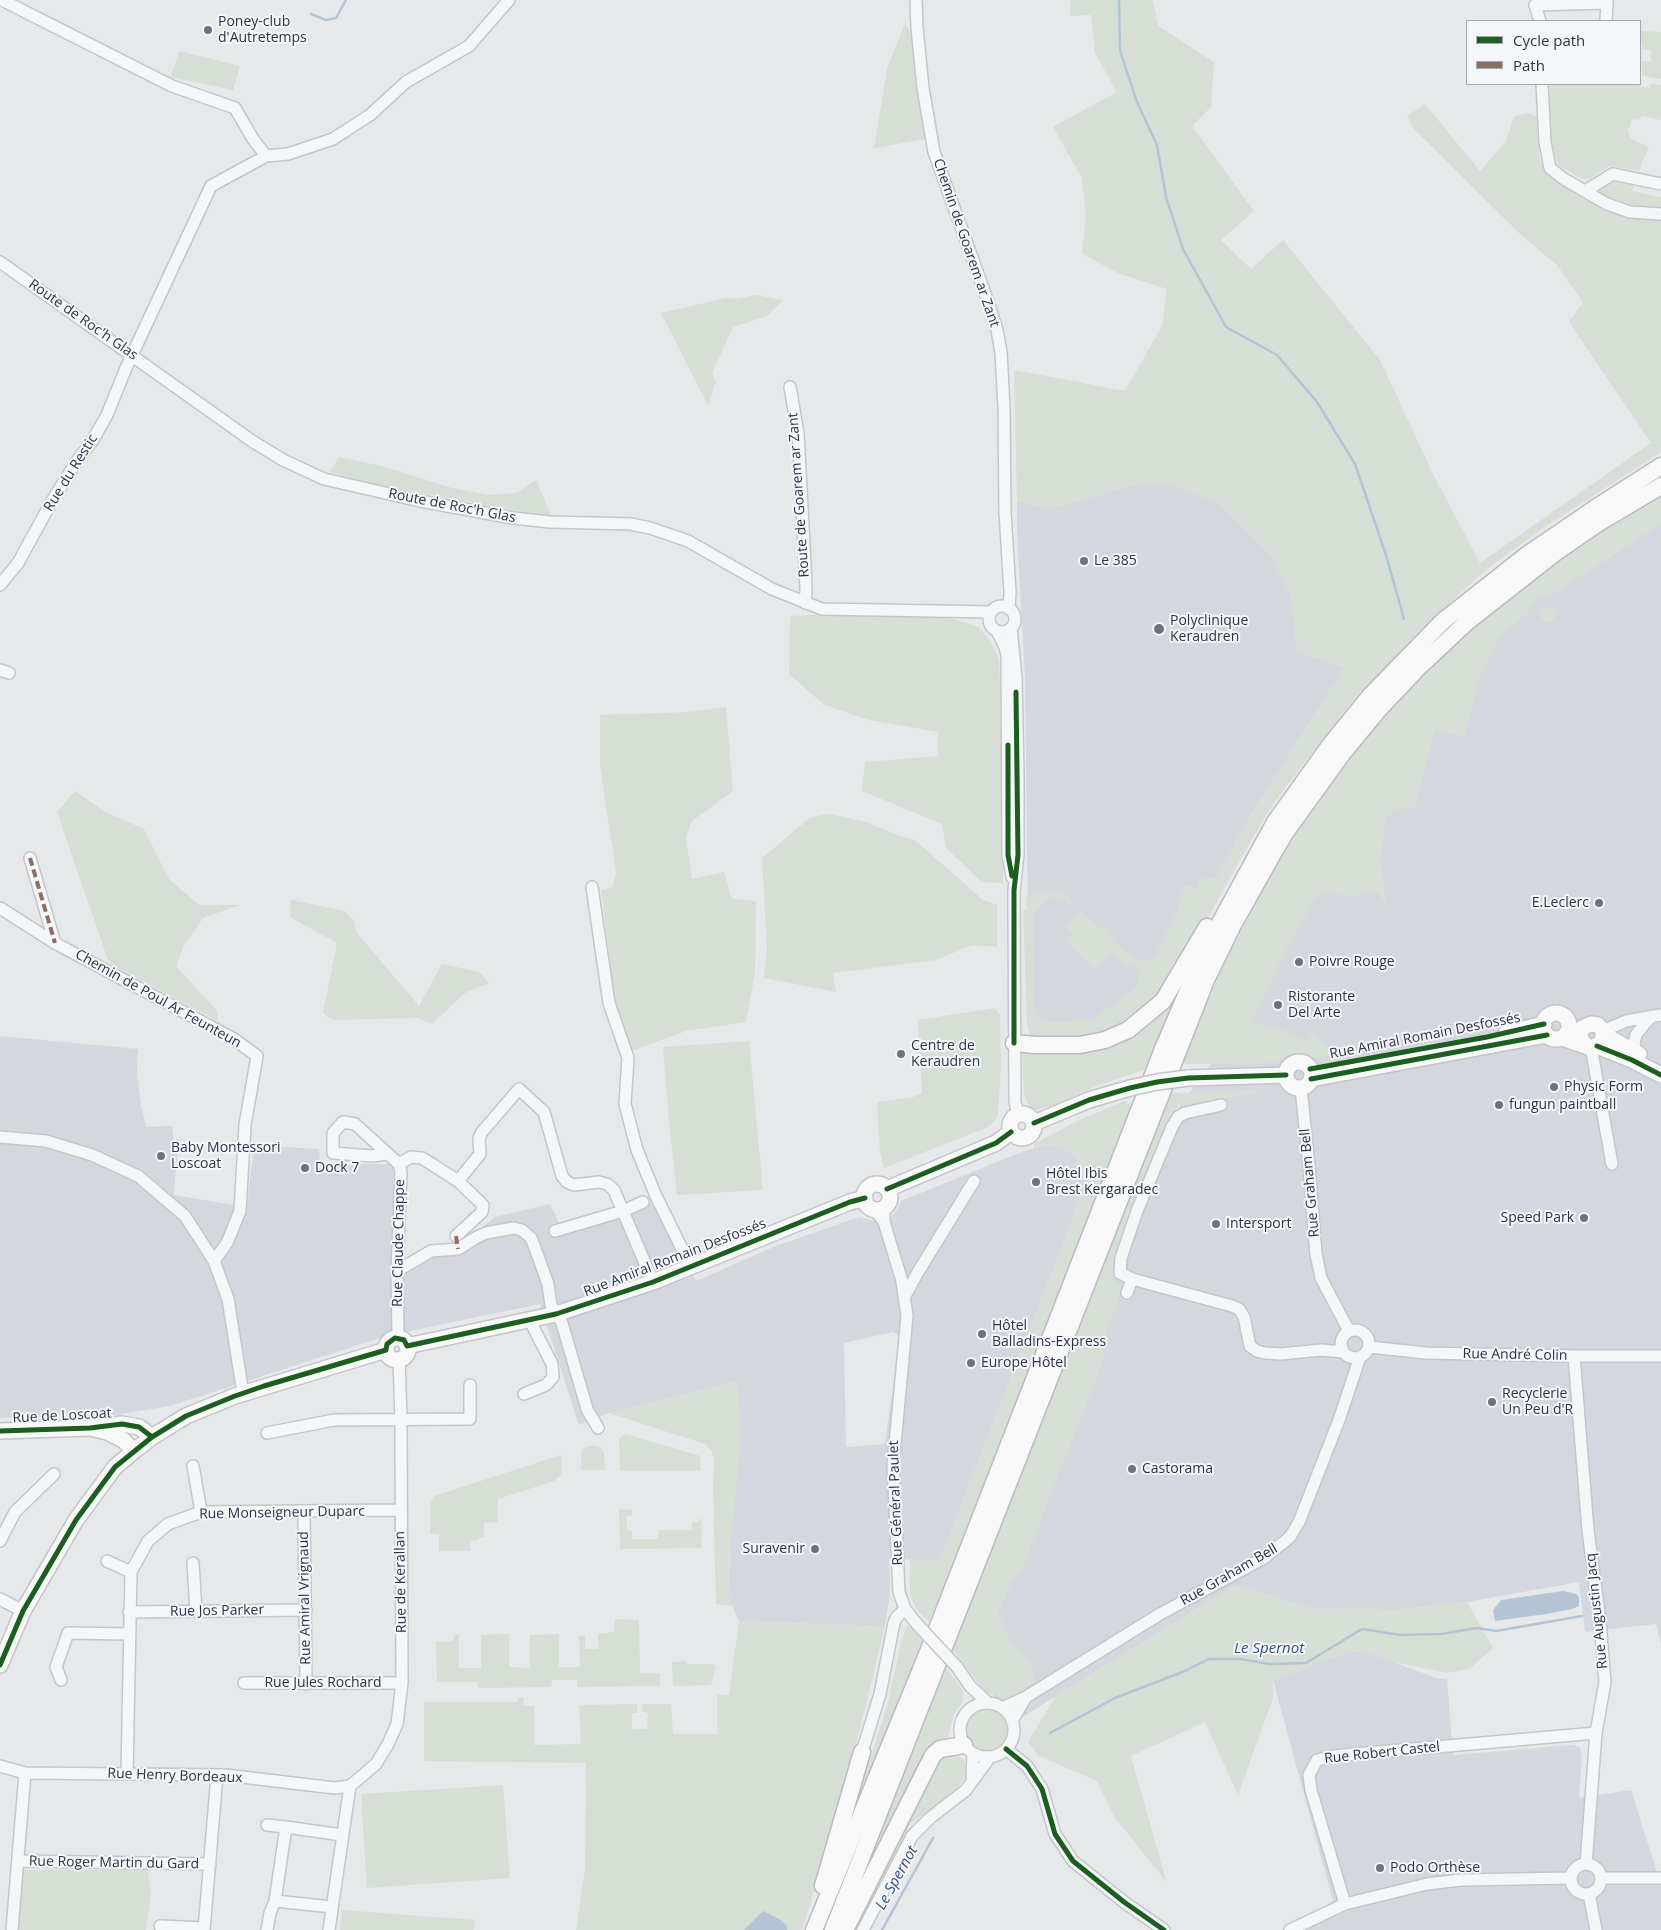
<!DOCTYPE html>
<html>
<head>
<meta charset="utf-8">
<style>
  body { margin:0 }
  #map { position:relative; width:1661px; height:1930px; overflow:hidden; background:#e6e8ea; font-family:"Open Sans",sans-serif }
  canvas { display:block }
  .legend { position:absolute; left:1466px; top:20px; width:175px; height:65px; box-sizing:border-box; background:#f4f6f9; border:1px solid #a4a8b1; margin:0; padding:6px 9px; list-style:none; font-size:15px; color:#2b3445 }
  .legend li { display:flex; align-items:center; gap:10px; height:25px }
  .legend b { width:25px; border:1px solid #a4a8b1 }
</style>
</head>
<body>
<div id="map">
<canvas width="1661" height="1930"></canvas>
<ul class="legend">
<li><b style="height:6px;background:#1b5e20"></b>Cycle path</li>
<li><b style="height:6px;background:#8d6e63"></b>Path</li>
</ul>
</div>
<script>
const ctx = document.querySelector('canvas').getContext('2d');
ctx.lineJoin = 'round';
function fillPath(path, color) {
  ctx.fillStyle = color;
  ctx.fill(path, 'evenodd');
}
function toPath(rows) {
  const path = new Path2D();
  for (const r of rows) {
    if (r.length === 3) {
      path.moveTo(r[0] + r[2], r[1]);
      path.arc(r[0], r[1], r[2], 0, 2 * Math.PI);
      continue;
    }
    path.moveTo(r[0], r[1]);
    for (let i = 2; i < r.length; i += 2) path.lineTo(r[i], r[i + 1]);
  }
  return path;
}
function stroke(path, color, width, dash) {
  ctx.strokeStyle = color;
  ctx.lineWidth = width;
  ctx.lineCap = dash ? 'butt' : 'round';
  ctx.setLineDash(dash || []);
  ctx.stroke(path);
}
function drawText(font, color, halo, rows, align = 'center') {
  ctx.font = font + ' "Open Sans",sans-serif';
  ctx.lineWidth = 4;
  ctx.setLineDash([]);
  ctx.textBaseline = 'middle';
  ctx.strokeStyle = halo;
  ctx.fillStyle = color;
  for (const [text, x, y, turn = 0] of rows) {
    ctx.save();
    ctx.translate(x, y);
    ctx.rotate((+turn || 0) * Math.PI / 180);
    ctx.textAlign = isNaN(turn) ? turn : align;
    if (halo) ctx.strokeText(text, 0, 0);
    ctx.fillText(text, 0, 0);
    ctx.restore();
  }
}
const built = toPath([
  [1141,482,1169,483,1220,504,1271,556,1292,596,1297,651,1345,667,1249,818,1216,879,1161,970,1098,1019,1039,1025,1029,1005,1025,676,1017,532,1017,500,1045,507,1058,507],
  [1661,512,1661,1645,1656,1624,1585,1632,1579,1582,1467,1602,1397,1610,1313,1609,1236,1585,1016,1721,963,1661,1175,1112,1246,1017,1314,889,1434,729,1485,639,1513,615],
  [0,1036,138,1049,137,1073,141,1105,146,1127,172,1126,174,1140,178,1141,174,1195,247,1207,254,1145,319,1149,320,1164,393,1164,395,1262,435,1246,462,1243,495,1217,550,1204,560,1225,616,1209,652,1194,696,1281,776,1246,859,1217,875,1221,894,1215,901,1201,1024,1151,1047,1145,1060,1148,1075,1156,1082,1171,1084,1186,1062,1247,939,1562,889,1558,890,1594,885,1627,739,1621,728,1596,738,1381,609,1413,579,1425,540,1304,386,1336,170,1406,109,1416,0,1418],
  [893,1332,900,1336,885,1444,846,1447,844,1343],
  [1349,1651,1370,1653,1436,1678,1447,1679,1453,1755,1573,1745,1580,1748,1582,1757,1579,1798,1631,1790,1661,1885,1661,1930,1300,1930,1333,1901,1273,1680]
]);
const green = toPath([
  [1071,0,1153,0,1158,26,1214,62,1211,107,1192,126,1254,211,1221,240,1251,269,1283,240,1380,360,1433,474,1480,563,1651,443,1569,322,1583,302,1557,265,1522,236,1414,129,1407,116,1425,104,1480,171,1506,141,1514,116,1529,113,1537,117,1539,156,1542,166,1550,176,1559,182,1661,217,1661,452,1546,526,1487,569,1423,627,1354,699,1273,804,1241,858,1200,933,1158,999,1133,1020,1097,1036,1059,1040,1031,1038,1027,1024,1023,910,1027,909,1026,899,1032,893,1065,893,1073,903,1069,906,1063,900,1055,900,1050,897,1034,914,1033,996,1037,1017,1054,1023,1091,1019,1114,1005,1139,985,1137,975,1142,972,1133,964,1127,968,1111,953,1094,969,1066,941,1073,934,1065,926,1081,911,1103,930,1108,926,1107,935,1129,955,1142,962,1154,958,1177,911,1185,885,1197,888,1200,879,1216,878,1249,818,1345,667,1297,651,1292,596,1271,556,1220,504,1169,483,1141,482,1058,507,1045,507,1017,500,1014,370,1125,391,1162,326,1167,289,1120,274,1082,254,1086,215,1082,178,1053,127,1117,92,1095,53,1091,15,1070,16],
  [905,23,922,52,925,139,874,148,887,69],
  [1640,31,1661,32,1661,79,1643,76,1641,61,1651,61,1651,50,1643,50,1642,42,1640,42],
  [179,51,240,66,233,90,171,77],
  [1550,84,1638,84,1639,86,1650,88,1651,84,1661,85,1661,120,1641,116,1640,120,1632,119,1630,128,1627,128,1630,137,1634,140,1649,147,1642,163,1640,171,1609,166,1590,179,1585,179,1576,176,1559,165,1553,156,1549,122],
  [1613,179,1635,184,1632,191,1661,197,1661,208,1628,206,1614,202,1601,195,1598,192,1599,187],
  [757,295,783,300,767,316,733,327,712,373,716,382,708,405,661,313,726,298,736,299],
  [339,457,382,466,448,487,487,495,516,493,536,480,551,515,527,513,369,483,330,472],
  [1661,494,1661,524,1552,595,1540,597,1531,605,1529,612,1499,638,1478,679,1465,737,1435,731,1415,807,1394,810,1386,819,1380,859,1389,923,1385,903,1377,892,1364,890,1353,898,1324,891,1314,900,1286,950,1251,1023,1284,1030,1307,1042,1312,1034,1328,1046,1330,1055,1322,1060,1301,1053,1292,1054,1276,1063,1181,1064,1222,969,1262,890,1294,837,1334,779,1365,739,1405,693,1484,617,1526,583,1611,522],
  [1548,615,8],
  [809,615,944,616,979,627,989,639,999,659,1003,778,1003,883,982,882,946,848,942,824,862,791,865,762,938,756,938,732,865,719,823,704,789,674,790,616],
  [726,707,733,791,692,821,686,837,692,879,724,872,732,899,756,901,755,973,746,1022,686,1031,623,1054,607,1001,613,986,601,890,613,887,616,872,600,766,600,715,689,712],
  [75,791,105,812,144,829,169,879,199,905,240,905,203,918,183,947,176,966,217,1011,218,1021,109,963,57,812],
  [831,814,869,823,892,833,916,841,983,900,997,905,997,947,972,945,936,960,833,973,836,992,764,978,767,949,762,858,811,817],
  [291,900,345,911,354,921,356,932,419,1006,442,964,480,972,489,983,465,993,432,1024,417,1018,333,1020,323,1013,337,943,290,917],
  [1186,979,1144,1070,1101,1084,1051,1106,1031,1111,1024,1095,1022,1050,1065,1054,1092,1051,1127,1040,1157,1018,1172,995],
  [995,1008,1000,1015,1001,1065,998,1114,996,1120,988,1127,884,1168,880,1152,877,1102,913,1097,922,1093,918,1020],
  [749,1041,763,1190,677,1195,669,1121,663,1047],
  [1256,1090,1257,1093,1208,1102,1178,1104,1111,1278,1123,1287,1107,1329,1103,1361,1021,1571,1013,1581,998,1613,1010,1640,1020,1649,1034,1672,1033,1683,1009,1699,985,1692,953,1650,1084,1313,1092,1297,1169,1093],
  [1125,1101,1131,1106,978,1502,929,1622,915,1607,910,1594,910,1559,939,1562,1062,1247,1084,1186,1082,1171,1075,1156,1060,1148,1047,1145,1034,1148,1034,1144,1079,1120],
  [738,1381,741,1438,729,1561,728,1596,732,1606,716,1604,713,1484,714,1460,712,1452,705,1444,609,1413],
  [626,1434,700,1456,701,1471,620,1471,619,1438],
  [592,1445,601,1448,604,1452,605,1470,581,1470,581,1453,585,1448],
  [561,1455,562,1472,559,1477,554,1481,498,1499,498,1522,484,1523,484,1537,479,1537,479,1540,470,1541,470,1551,439,1551,439,1534,430,1534,430,1503,434,1496],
  [619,1509,632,1510,632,1515,627,1516,627,1530,632,1531,632,1539,658,1539,659,1530,692,1530,692,1522,698,1522,698,1518,702,1521,701,1548,620,1549],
  [1236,1585,1313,1609,1397,1610,1467,1602,1493,1648,1469,1669,1446,1673,1394,1662,1370,1653,1349,1651,1273,1680,1273,1698,1238,1795,1205,1722,1131,1756,1166,1881,1115,1818,1097,1781,1039,1756,1028,1742,1055,1697],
  [615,1619,639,1620,640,1673,660,1673,660,1686,577,1687,577,1680,552,1680,551,1687,478,1688,477,1682,437,1682,436,1641,450,1642,454,1639,454,1635,459,1635,459,1668,481,1668,481,1635,509,1634,509,1667,530,1668,530,1635,559,1634,559,1667,580,1667,579,1636,585,1636,585,1649,598,1649,598,1634,614,1632],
  [739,1621,885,1627,854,1752,856,1753,802,1930,576,1930,585,1870,586,1763,424,1761,424,1702,517,1702,518,1697,523,1697,524,1706,534,1706,534,1745,581,1744,579,1705,637,1704,637,1713,632,1713,632,1729,647,1729,648,1713,643,1712,642,1704,671,1704,673,1734,717,1734,717,1695,729,1695],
  [907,1626,914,1628,922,1641,858,1808,855,1807,888,1703,901,1642],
  [686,1661,687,1664,713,1664,716,1666,711,1685,673,1686,672,1662],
  [946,1668,963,1691,962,1703,954,1714,946,1744,854,1899],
  [987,1731,22],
  [956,1754,965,1761,965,1776,956,1790,911,1823,855,1930,852,1930,940,1755],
  [503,1785,510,1878,367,1888,361,1794],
  [21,1870,148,1870,151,1896,146,1930,16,1930],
  [342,1910,475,1920,474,1930,340,1930]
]);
const water = toPath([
  [1563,1591,1576,1594,1579,1597,1579,1606,1572,1609,1546,1614,1495,1621,1493,1610,1501,1600],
  [763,1911,781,1920,787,1926,787,1930,744,1930]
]);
const stream = toPath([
  [1119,0,1120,51,1137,102,1157,145,1166,197,1183,249,1226,327,1277,355,1317,402,1355,464,1386,555,1404,619],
  [311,14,326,20,336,18,346,0],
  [1050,1733,1115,1698,1185,1671,1209,1659,1240,1659,1270,1664,1306,1663,1362,1629,1400,1635,1441,1634,1477,1628,1496,1631,1582,1616],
  [882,1930,933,1838]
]);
const minor = toPath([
  [2,0,172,86,235,108,253,139,266,156],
  [916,0,917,28,923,88,934,152,987,299,997,330,1001,352,1004,408,1005,512,1010,592,1009,609],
  [1540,21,1535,5,1607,3,1607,0],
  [1606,21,1607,3],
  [1542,84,1545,142,1550,168,1564,179,1607,204,1630,212,1661,214],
  [1585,191,1613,174,1661,184],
  [0,262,252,441,283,460,324,479,420,501,513,518,550,522,631,524,650,528,688,541,772,589,822,609,991,612],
  [790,387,798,433,805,564,806,590,805,603],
  [0,585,18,563,52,501,79,458,91,443,107,415,126,368,211,186,266,156,288,154,333,139,370,115,406,82,469,46,509,0],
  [1002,619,13],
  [1011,628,1016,677,1018,777,1018,855,1014,890,1014,910,1015,1102,1018,1115],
  [997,631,1005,647,1007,655,1008,855,1012,877],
  [0,670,9,673],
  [30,858,55,943],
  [592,887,609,1003,628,1058,625,1104,637,1150,656,1196,691,1267],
  [0,908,55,943,234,1039,257,1056,245,1125,240,1211,227,1243,214,1261],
  [1603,1031,1626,1021,1661,1015],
  [1591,1047,1612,1164],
  [1636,1052,1634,1043,1636,1035,1645,1023,1652,1016],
  [1301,1088,1309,1166,1316,1254,1321,1278,1349,1331],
  [0,1137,46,1141,92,1155,138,1176,185,1216,214,1261,228,1299,243,1393],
  [387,1154,372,1156,333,1153,333,1133,343,1122,355,1124,399,1164,401,1172,397,1271,398,1338],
  [399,1164,411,1157,422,1158,458,1181,483,1205,482,1212,456,1236],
  [458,1181,480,1154,479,1138,482,1132,519,1089,544,1112,562,1176,567,1182,574,1185,599,1182,607,1184,614,1190,653,1282],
  [884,1208,884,1222,902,1281,907,1316,893,1465,899,1592,905,1609,917,1624],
  [874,1209,884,1222],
  [555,1231,623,1211,643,1202],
  [397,1271,431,1251,458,1249,477,1237,486,1233,514,1228,522,1230,531,1238,535,1248,548,1284,551,1305,562,1323,587,1409,598,1428],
  [1132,1279,1120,1273,1121,1258,1137,1211,1172,1127,1178,1117,1185,1113,1221,1105],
  [1127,1293,1132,1279,1232,1306,1239,1309,1244,1317,1250,1346,1257,1351,1265,1353,1281,1354,1321,1350,1343,1352],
  [905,1296,918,1272,974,1181],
  [1355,1344,14],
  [1369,1347,1426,1353,1574,1356,1661,1356],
  [1574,1356,1588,1530,1600,1621,1605,1682,1596,1733,1586,1864],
  [524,1394,546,1385,553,1377,552,1364,529,1319],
  [267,1433,334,1420,470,1419,470,1385],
  [193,1466,201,1512],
  [304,1512,306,1684],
  [0,1541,15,1512,54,1474],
  [107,1561,131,1572],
  [193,1563,196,1611],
  [0,1599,23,1611],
  [129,1612,306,1610],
  [957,1667,970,1686,988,1703],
  [61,1680,56,1667,68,1633,129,1634],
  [244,1683,402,1683],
  [987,1730,27],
  [1002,1708,1026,1697,1160,1614,1264,1558,1290,1537,1299,1522,1339,1420,1360,1357],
  [1012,1721,1026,1697],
  [1006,1749,1027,1766,1042,1789,1055,1834,1073,1861,1124,1902,1164,1930],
  [862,1752,880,1694,894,1623,896,1618,905,1609],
  [0,1766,25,1773,225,1775,335,1788,350,1786,376,1764,388,1744,397,1724,402,1683,401,1419,399,1359],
  [127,1774,131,1572,148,1541,168,1524,201,1512,400,1510],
  [972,1781,973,1753],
  [267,1825,286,1827],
  [18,1861,210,1864],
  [1586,1879,15],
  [1601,1878,1661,1878],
  [1589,1894,1596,1930],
  [275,1901,332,1907],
  [1345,1904,1311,1790,1309,1775,1317,1760,1333,1756,1596,1733],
  [160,1926,204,1928],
  [12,1930,25,1773],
  [204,1930,217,1775],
  [267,1930,270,1913,275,1901,286,1827,342,1835],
  [329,1930,350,1786],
  [863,1930,912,1836,930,1818,966,1790,990,1757],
  [1290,1930,1345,1904,1427,1884,1461,1880,1570,1878]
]);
const major = toPath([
  [1556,1026,13],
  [1506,1033,1544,1024],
  [1603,1034,1639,1054],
  [1562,1038,1588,1047,1594,1047,1601,1043,1603,1037,1603,1031,1598,1025,1591,1024,1582,1028,1580,1034,1581,1040,1585,1045],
  [1597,1046,1632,1060,1661,1075],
  [1299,1075,13],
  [1188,1078,1286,1075],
  [1311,1079,1547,1035],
  [1022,1126,12],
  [1034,1123,1089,1100,1130,1088],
  [877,1197,13],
  [887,1189,996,1143,1011,1132],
  [397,1349,11],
  [407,1346,556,1314,653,1282,850,1202,865,1198],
  [94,1429,107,1432,123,1440,134,1451],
  [0,1431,90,1428,122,1424,139,1427,152,1437],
  [0,1665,23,1611,76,1520,115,1467,134,1451,152,1437,186,1416,235,1396,386,1350]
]);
const highway = toPath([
  [1014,1043,1035,1045,1080,1045,1105,1040,1128,1030,1163,1001,1207,927],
  [823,1886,862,1752],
  [814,1930,928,1652,1163,1049,1196,972,1222,919,1275,822,1331,744,1370,696,1443,621,1528,554,1594,509,1661,466],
  [833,1930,1206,980,1234,923,1271,857,1285,833,1342,754,1380,708,1418,668,1467,622,1555,553,1600,522,1661,486],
  [845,1930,933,1755,940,1749,964,1745]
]);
const minorBridge = toPath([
  [917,1624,957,1667]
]);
const majorBridge = toPath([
  [1130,1088,1157,1082,1188,1078]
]);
const quiet = toPath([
  [30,858,55,943],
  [456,1236,458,1249]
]);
const cycleway = toPath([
  [1008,745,1008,855,1012,876],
  [1014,1043,1014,890,1018,855,1016,692],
  [1597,1046,1632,1060,1661,1075],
  [1310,1069,1487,1037,1544,1024],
  [1311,1079,1547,1035],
  [1034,1123,1089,1100,1130,1088,1157,1082,1188,1078,1286,1075],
  [887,1189,996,1143,1011,1132],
  [0,1431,90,1428,122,1424,139,1427,152,1437],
  [0,1665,23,1611,76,1520,115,1467,152,1437,186,1416,235,1396,264,1386,386,1350,387,1344,395,1338,404,1340,407,1346,556,1314,653,1282,850,1202,865,1198],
  [1006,1749,1027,1766,1042,1789,1055,1834,1073,1861,1124,1902,1164,1930]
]);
const markers = [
  [208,30,5,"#6c737f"],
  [1084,561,5,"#6c737f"],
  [1159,629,6,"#6c737f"],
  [1599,903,5,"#6c737f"],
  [1299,962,5,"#6c737f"],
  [1278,1005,5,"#6c737f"],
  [901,1054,5,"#6c737f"],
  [1554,1087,5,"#6c737f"],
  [1499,1105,5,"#6c737f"],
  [161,1156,5,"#6c737f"],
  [305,1168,5,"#6c737f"],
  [1036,1182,5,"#6c737f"],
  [1584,1218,5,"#6c737f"],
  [1216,1224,5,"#6c737f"],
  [982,1334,5,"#6c737f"],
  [971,1363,5,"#6c737f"],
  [1492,1402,5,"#6c737f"],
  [1132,1469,5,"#6c737f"],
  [815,1549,5,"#6c737f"],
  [1380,1868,5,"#6c737f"]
];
const poiNames = [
  ["Poney-club",218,22],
  ["d'Autretemps",218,38],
  ["Le 385",1094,561],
  ["Polyclinique",1170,621],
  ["Keraudren",1170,637],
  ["E.Leclerc",1589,903,"right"],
  ["Poivre Rouge",1309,962],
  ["Ristorante",1288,997],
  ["Del Arte",1288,1013],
  ["Centre de",911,1046],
  ["Keraudren",911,1062],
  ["Physic Form",1564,1087],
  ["fungun paintball",1509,1105],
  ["Baby Montessori",171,1148],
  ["Loscoat",171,1164],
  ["Dock 7",315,1168],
  ["Hôtel Ibis",1046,1174],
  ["Brest Kergaradec",1046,1190],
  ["Speed Park",1574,1218,"right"],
  ["Intersport",1226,1224],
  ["Hôtel",992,1326],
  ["Balladins-Express",992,1342],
  ["Europe Hôtel",981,1363],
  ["Recyclerie",1502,1394],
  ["Un Peu d'R",1502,1410],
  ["Castorama",1142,1469],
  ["Suravenir",805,1549,"right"],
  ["Podo Orthèse",1390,1868]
];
const streetNames = [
  ["Chemin de Goarem ar Zant",966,243,71],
  ["Route de Roc'h Glas",83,320,35],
  ["Rue du Restic",71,473,-58],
  ["Route de Goarem ar Zant",799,495,-94],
  ["Route de Roc'h Glas",452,506,11],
  ["Chemin de Poul Ar Feunteun",158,999,29],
  ["Rue Amiral Romain Desfossés",1425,1036,-11],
  ["Rue Graham Bell",1310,1183,-95],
  ["Rue Claude Chappe",399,1243,-89],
  ["Rue Amiral Romain Desfossés",675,1258,-21],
  ["Rue André Colin",1515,1355,1],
  ["Rue de Loscoat",62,1416,-3],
  ["Rue Général Paulet",896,1503,-92],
  ["Rue Monseigneur Duparc",282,1513,-1],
  ["Rue Graham Bell",1229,1575,-30],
  ["Rue de Kerallan",401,1582,-91],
  ["Rue Amiral Vrignaud",305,1598,-91],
  ["Rue Jos Parker",217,1611,-1],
  ["Rue Augustin Jacq",1597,1611,-96],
  ["Rue Jules Rochard",323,1683],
  ["Rue Robert Castel",1382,1753,-6],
  ["Rue Henry Bordeaux",175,1776,2],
  ["Rue Roger Martin du Gard",114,1863,1]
];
const waterNames = [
  ["Le Spernot",1269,1649],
  ["Le Spernot",897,1878,-61]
];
fillPath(built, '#d4d7dd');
fillPath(green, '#d6ded6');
fillPath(water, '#b4c4d5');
stroke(stream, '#b4c4d5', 2.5);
stroke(minor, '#c4c6c8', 14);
stroke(major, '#c2c5c8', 18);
stroke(highway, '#b8bbbf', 19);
stroke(minor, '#f5f6f7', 11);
stroke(major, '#f8f8f8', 15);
stroke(highway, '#f8f8f8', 16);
stroke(minorBridge, '#c4c6c8', 14, []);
stroke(majorBridge, '#c2c5c8', 18, []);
stroke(minorBridge, '#f5f6f7', 11);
stroke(majorBridge, '#f8f8f8', 15);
stroke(quiet, '#8d6e63', 4, [8, 4]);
stroke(cycleway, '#1b5e20', 5);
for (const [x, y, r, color] of markers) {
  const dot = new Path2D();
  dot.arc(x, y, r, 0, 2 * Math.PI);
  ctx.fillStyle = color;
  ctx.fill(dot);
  stroke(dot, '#f4f6f9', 2);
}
drawText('14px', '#2b3445', '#f4f6f9', poiNames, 'left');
drawText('14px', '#2b3445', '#f4f6f9', streetNames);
drawText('italic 15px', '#34527a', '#f4f6f9', waterNames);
</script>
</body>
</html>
